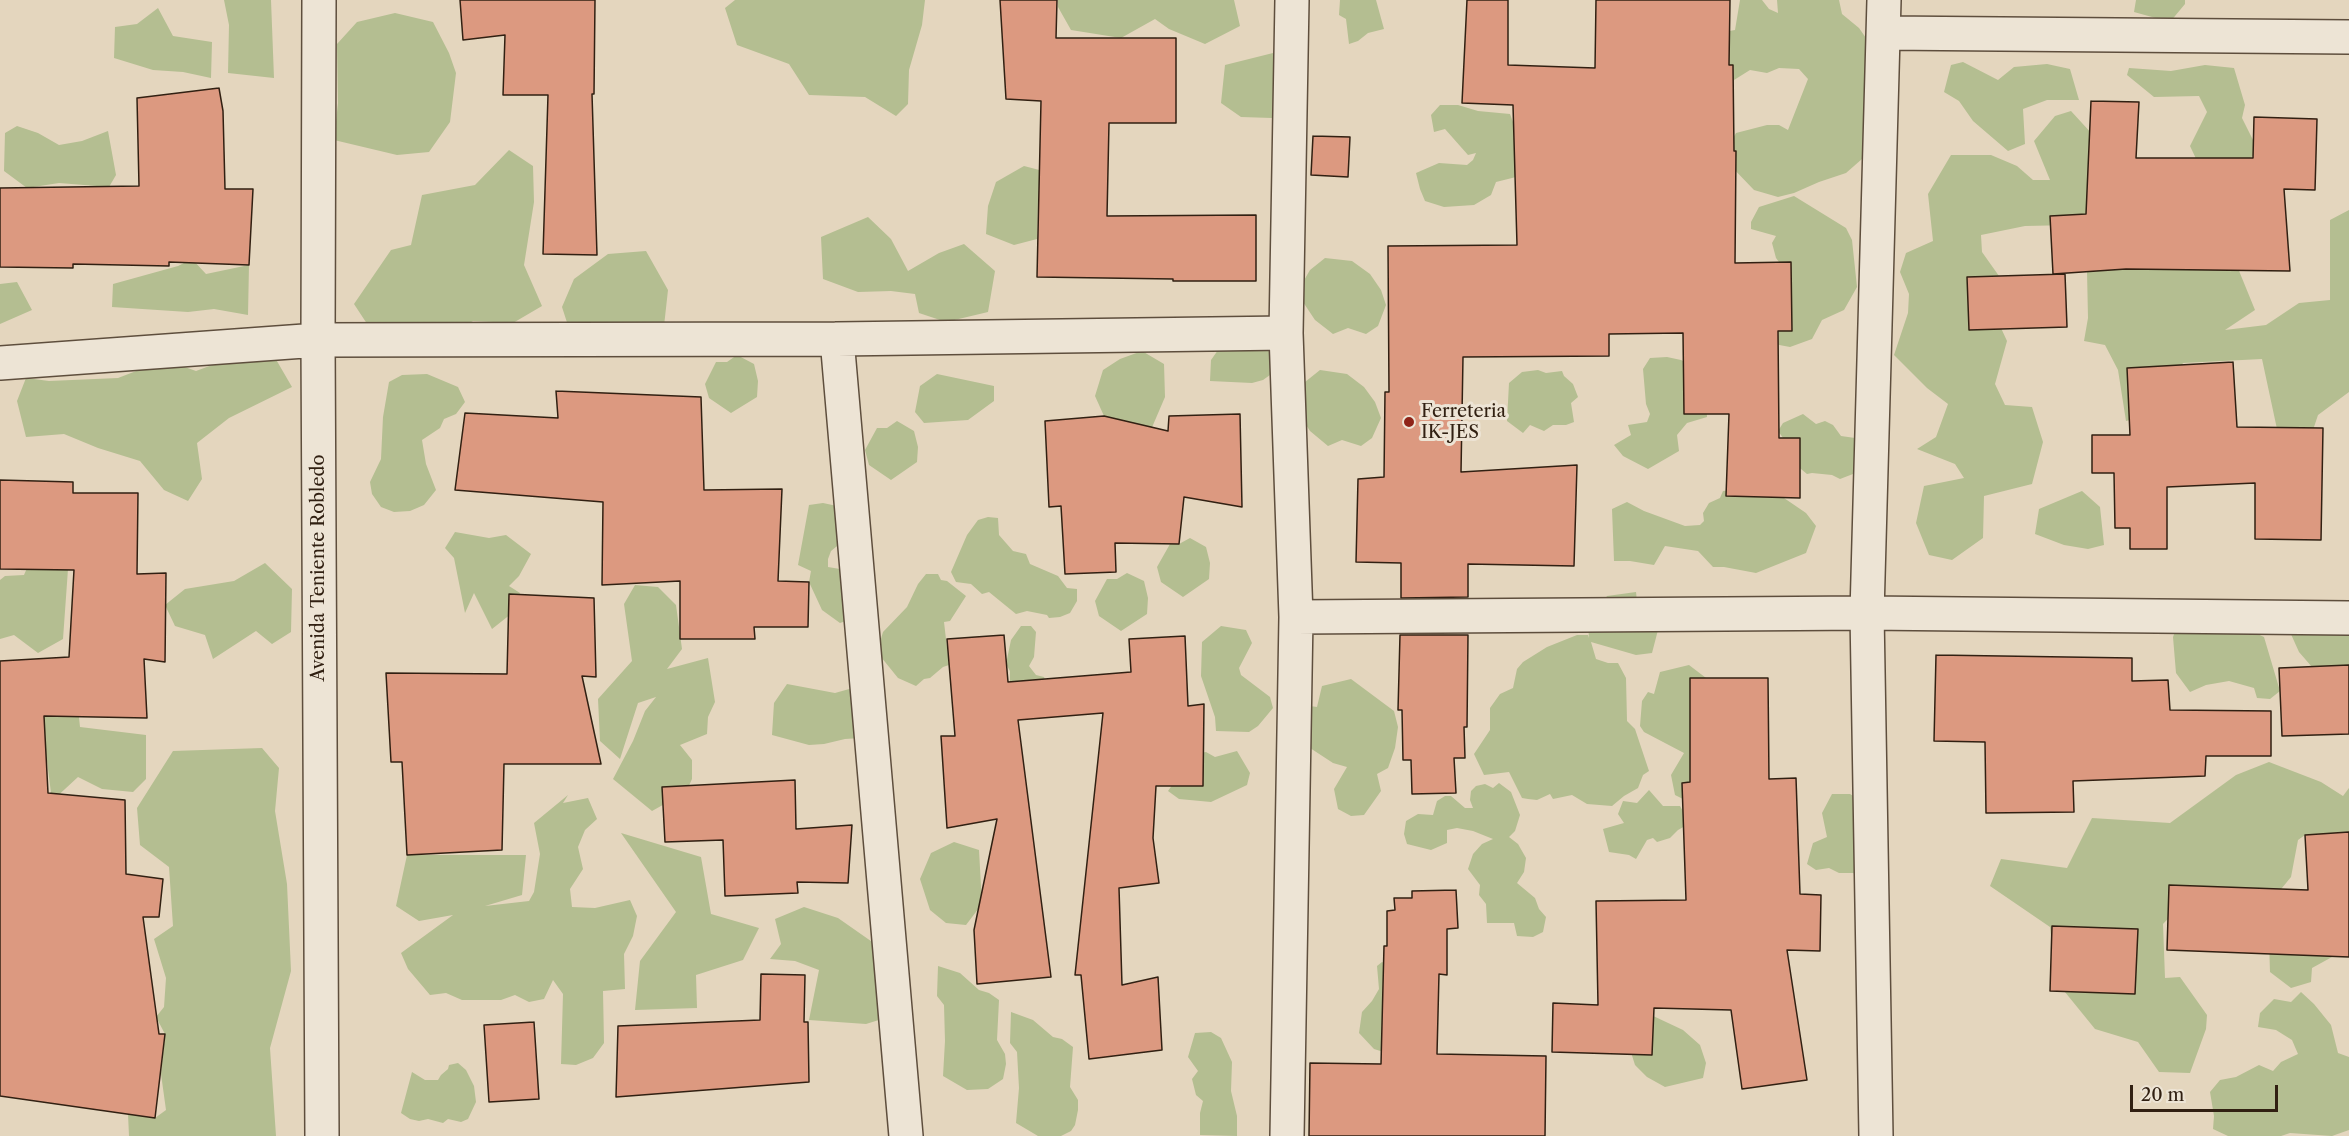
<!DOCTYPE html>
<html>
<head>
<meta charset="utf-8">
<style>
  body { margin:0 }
  #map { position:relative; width:2349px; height:1136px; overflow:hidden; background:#e4d6be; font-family:"Libre Caslon Text",serif }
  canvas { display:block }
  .scale { position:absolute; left:2130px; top:1085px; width:148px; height:27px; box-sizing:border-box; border:3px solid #312012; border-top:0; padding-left:8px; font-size:18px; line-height:21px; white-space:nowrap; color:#312012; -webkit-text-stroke:4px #ede4d5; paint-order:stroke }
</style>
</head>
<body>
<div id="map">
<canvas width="2349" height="1136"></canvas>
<div class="scale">20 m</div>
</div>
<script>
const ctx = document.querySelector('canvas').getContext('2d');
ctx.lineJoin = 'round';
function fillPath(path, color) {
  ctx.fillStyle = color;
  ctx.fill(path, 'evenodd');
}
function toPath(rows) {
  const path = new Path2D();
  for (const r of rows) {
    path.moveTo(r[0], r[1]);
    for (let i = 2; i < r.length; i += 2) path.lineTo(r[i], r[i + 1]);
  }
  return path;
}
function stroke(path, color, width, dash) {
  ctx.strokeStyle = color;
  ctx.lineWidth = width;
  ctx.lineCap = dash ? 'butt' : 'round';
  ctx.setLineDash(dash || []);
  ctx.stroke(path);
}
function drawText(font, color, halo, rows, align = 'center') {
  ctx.font = font + ' "Libre Caslon Text",serif';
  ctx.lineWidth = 6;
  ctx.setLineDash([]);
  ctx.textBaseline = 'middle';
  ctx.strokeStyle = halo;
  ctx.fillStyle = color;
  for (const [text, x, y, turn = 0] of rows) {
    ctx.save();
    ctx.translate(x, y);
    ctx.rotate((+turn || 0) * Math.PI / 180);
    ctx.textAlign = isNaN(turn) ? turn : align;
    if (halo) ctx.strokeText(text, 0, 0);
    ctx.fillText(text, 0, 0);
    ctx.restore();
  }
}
const green = toPath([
  [224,0,271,0,274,78,228,73,229,25],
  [735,0,925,0,922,25,909,70,908,104,896,116,865,97,809,95,789,64,737,45,725,8],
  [1058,0,1234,0,1240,26,1205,44,1169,29,1155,19,1121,38,1071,30,1058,7],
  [1340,0,1376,0,1384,29,1368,33,1358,41,1349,44,1346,19,1339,15],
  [1740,0,1762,0,1769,9,1778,13,1777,0,1839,0,1842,14,1859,28,1866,38,1869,54,1870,152,1846,173,1819,182,1794,193,1778,197,1754,190,1729,164,1729,145,1736,133,1767,125,1779,125,1788,130,1808,79,1799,69,1779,68,1767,73,1750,70,1734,80,1730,86,1718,33,1735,30],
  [2136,0,2185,0,2185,4,2170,22,2134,12],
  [158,8,173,36,212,42,211,78,183,72,153,70,114,58,115,27,137,24],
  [395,13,433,22,449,53,456,73,450,122,429,152,397,155,334,140,338,103,337,44,357,22],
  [1273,53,1286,91,1272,118,1241,117,1221,103,1225,65],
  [1963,62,1998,80,2014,67,2047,64,2070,69,2079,100,2047,100,2023,109,2025,144,2008,151,1973,121,1959,101,1944,92,1951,65],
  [2205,65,2234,68,2245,105,2242,118,2258,150,2245,164,2199,165,2190,146,2207,112,2199,96,2154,97,2127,75,2129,68,2171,71],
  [1440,105,1458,105,1478,111,1510,114,1516,130,1516,177,1496,182,1491,195,1474,205,1444,207,1425,201,1420,189,1416,173,1439,163,1467,165,1473,160,1476,153,1468,155,1445,129,1434,132,1431,115],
  [2071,111,2126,171,2118,224,2025,226,1981,235,1982,252,1999,276,1995,315,2007,341,1995,384,2005,405,2032,407,2043,442,2032,484,1984,496,1983,538,1952,560,1929,555,1916,523,1924,486,1964,478,1955,464,1917,449,1936,437,1948,404,1927,388,1894,355,1908,313,1909,294,1900,272,1906,253,1933,241,1928,194,1951,155,1991,155,2017,166,2033,180,2050,180,2034,141,2055,116],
  [17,126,38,133,59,145,82,141,108,131,116,175,109,187,59,183,27,188,4,171,5,133],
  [509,150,533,166,534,202,524,265,542,306,513,323,473,321,413,355,379,342,354,304,391,250,411,245,422,195,475,185],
  [1024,166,1047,172,1038,201,1037,239,1014,245,986,234,988,206,996,182],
  [1794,196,1846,228,1852,240,1857,287,1844,310,1822,320,1812,339,1790,347,1774,344,1785,270,1776,258,1772,243,1776,236,1751,229,1751,222,1759,207],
  [2349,210,2349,392,2318,415,2310,439,2280,443,2262,359,2183,363,2154,414,2126,421,2118,370,2105,345,2084,341,2088,318,2087,271,2235,261,2255,310,2225,330,2266,325,2299,303,2330,300,2330,220],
  [868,217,891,239,908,271,939,253,964,244,995,271,988,312,946,322,919,313,915,294,891,291,858,292,823,279,821,237],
  [646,251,668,290,664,326,573,341,562,307,574,279,608,254],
  [1325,258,1352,261,1370,274,1381,290,1386,305,1378,326,1366,334,1348,328,1333,334,1315,320,1301,299,1303,282,1310,270],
  [192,259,206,274,249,265,248,315,214,309,188,312,112,307,113,284,178,266],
  [17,282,32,310,0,324,0,284],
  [1223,343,1270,347,1277,360,1270,375,1263,380,1252,383,1210,381,1211,360],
  [1142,351,1164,364,1165,397,1150,432,1104,416,1095,396,1103,370,1120,359],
  [247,352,274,356,292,387,229,418,197,443,202,479,188,501,164,490,140,461,98,448,64,434,26,437,17,401,26,378,49,381,118,378,165,360,196,371],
  [737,355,754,364,758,381,757,397,731,413,709,398,705,384,716,362,727,362],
  [1667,357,1681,360,1705,372,1707,417,1687,423,1677,435,1679,451,1648,469,1623,456,1614,445,1631,435,1628,425,1647,422,1650,414,1646,404,1643,369,1650,358],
  [1320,370,1347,374,1364,387,1375,402,1381,418,1372,438,1361,446,1342,440,1328,446,1310,431,1297,411,1298,394,1305,382],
  [1538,370,1546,373,1562,371,1564,376,1573,384,1578,397,1571,403,1574,422,1566,425,1553,425,1544,431,1530,425,1523,433,1507,421,1509,383,1522,372],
  [427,374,458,387,465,402,456,414,444,419,440,428,422,440,426,464,436,490,424,505,410,511,394,512,381,507,372,494,370,482,381,459,383,417,389,382,402,375],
  [937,374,994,386,994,401,968,420,924,423,915,412,920,386],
  [1803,414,1816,424,1825,421,1833,425,1841,436,1855,438,1862,457,1858,468,1853,474,1840,479,1832,475,1812,473,1807,474,1795,464,1786,442,1778,431,1783,423],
  [897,421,914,431,918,447,917,462,891,480,869,465,865,450,877,428,887,428],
  [1742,489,1784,498,1806,513,1816,526,1806,553,1756,573,1724,567,1713,567,1698,551,1665,546,1654,565,1630,561,1614,561,1612,509,1627,502,1644,511,1685,526,1700,525,1704,521,1703,513,1709,503,1720,498,1723,491],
  [2082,491,2100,507,2104,545,2088,549,2064,545,2035,534,2039,509],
  [823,503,837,506,842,542,831,551,828,559,828,567,864,573,861,616,840,623,822,610,809,582,811,571,798,565,809,505],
  [988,517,998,518,999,535,1013,551,1026,554,1030,564,1058,576,1067,588,1077,589,1077,601,1070,613,1060,617,1049,618,1047,615,1027,611,1016,614,989,592,982,594,971,584,956,582,951,572,967,535,978,520],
  [455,532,489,538,506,535,531,554,519,576,509,586,520,593,516,610,492,629,474,593,465,613,454,558,445,548],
  [1190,538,1206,547,1210,563,1209,579,1183,597,1161,582,1157,567,1170,544,1179,544],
  [33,554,68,569,63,639,38,653,14,635,0,639,0,580,5,576,24,575],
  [265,563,292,589,291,632,272,644,256,631,213,659,205,635,175,626,165,605,185,589,234,581],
  [1127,573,1144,581,1148,598,1147,614,1121,631,1099,616,1095,601,1107,579,1117,579],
  [926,574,938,574,941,580,947,581,966,596,950,621,944,622,949,665,943,667,930,678,924,679,916,686,898,678,877,652,883,632,907,607,918,584],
  [635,585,658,587,676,605,682,649,667,669,708,658,715,702,708,717,707,734,680,745,692,760,692,779,686,792,652,811,613,779,633,741,645,711,656,697,638,703,620,759,600,741,598,699,632,661,624,604],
  [1636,592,1637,601,1658,630,1652,653,1636,655,1591,642,1596,659,1608,663,1618,663,1626,678,1627,721,1635,729,1649,771,1643,775,1638,788,1624,796,1612,806,1587,804,1572,795,1553,799,1550,794,1537,800,1528,799,1522,798,1509,772,1484,775,1474,754,1490,730,1490,708,1500,694,1513,688,1517,669,1523,662,1547,647,1577,635,1588,635,1589,638,1588,624,1607,596],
  [2181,616,2249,630,2264,637,2280,691,2270,699,2257,698,2254,688,2229,681,2206,685,2190,692,2176,673,2173,637],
  [1021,626,1031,626,1036,632,1034,657,1029,666,1036,675,1044,677,1047,684,1010,694,1010,671,1006,664,1011,640],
  [1221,626,1246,630,1252,643,1239,668,1241,675,1270,697,1273,708,1258,726,1249,732,1216,731,1215,717,1201,676,1202,642],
  [2349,626,2349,676,2312,667,2299,652,2290,632],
  [1689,665,1731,697,1689,802,1675,795,1671,775,1684,753,1644,732,1640,726,1642,701,1648,692,1654,694,1660,672],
  [1351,679,1394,711,1398,727,1395,748,1388,768,1377,774,1381,791,1364,815,1351,816,1338,809,1334,789,1347,767,1333,763,1307,746,1310,706,1317,707,1322,686],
  [787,684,835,693,867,684,877,737,845,739,824,744,809,745,772,735,774,703],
  [76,689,80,727,146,735,146,779,133,792,102,789,78,777,52,801,47,761,5,762,40,719],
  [262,748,279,768,275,811,287,884,291,971,270,1048,276,1136,129,1136,128,1114,155,1118,166,1110,161,1074,165,1034,156,1017,164,1007,166,978,154,939,173,926,169,867,140,845,137,808,173,751],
  [1237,751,1250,773,1247,785,1211,802,1179,799,1168,791,1194,754,1206,752,1215,757],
  [2269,762,2321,782,2343,796,2349,788,2349,833,2305,835,2298,840,2291,877,2277,894,2184,902,2163,924,2165,978,2180,977,2207,1015,2206,1029,2190,1073,2159,1072,2138,1042,2095,1029,2056,981,2050,927,1990,886,2001,859,2067,868,2092,818,2170,823,2236,775],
  [1499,783,1511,792,1520,815,1515,831,1509,837,1518,844,1526,858,1524,872,1517,883,1535,898,1539,909,1546,917,1543,932,1533,937,1517,936,1514,923,1487,923,1486,904,1479,895,1480,885,1468,869,1473,854,1482,844,1493,839,1473,831,1457,828,1447,830,1447,843,1431,850,1407,844,1404,834,1406,821,1418,814,1433,815,1437,801,1445,796,1451,796,1465,808,1473,808,1470,800,1471,791,1476,786,1485,784,1493,788],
  [1649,790,1663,806,1680,806,1685,815,1687,825,1678,830,1670,838,1657,842,1653,838,1647,840,1636,859,1629,855,1609,852,1603,829,1624,823,1618,814,1623,801,1637,803],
  [1832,794,1850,794,1860,800,1864,878,1853,873,1839,873,1829,868,1816,870,1807,864,1813,843,1827,837,1822,813],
  [568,795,563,803,588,798,597,819,585,830,578,847,583,869,570,889,572,907,595,908,630,900,637,916,633,936,624,954,625,989,603,991,604,1043,593,1058,576,1065,561,1064,563,994,553,980,544,999,529,1002,515,995,501,1000,462,1000,446,993,430,995,408,969,401,953,453,915,419,921,396,906,407,855,526,855,522,895,485,906,529,901,534,892,540,854,534,823],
  [621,833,701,857,711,914,759,928,743,960,696,975,697,1008,635,1010,640,961,676,912],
  [954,842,979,850,982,904,966,925,946,923,930,910,920,879,931,853],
  [804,907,838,918,878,946,882,1019,866,1024,809,1020,819,970,795,961,770,959,781,944,775,919],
  [2269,940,2336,949,2332,957,2312,968,2311,982,2291,988,2270,972],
  [1382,962,1394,968,1390,1054,1374,1049,1359,1033,1362,1012,1372,1001,1379,989,1377,966],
  [938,966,960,973,979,990,989,993,999,1000,997,1040,1005,1054,1006,1064,1003,1079,988,1089,967,1090,943,1076,945,1041,944,1005,937,996],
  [2301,992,2314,1004,2331,1025,2338,1053,2349,1057,2349,1130,2332,1136,2290,1133,2281,1136,2228,1136,2213,1129,2214,1116,2210,1092,2220,1080,2236,1077,2259,1065,2273,1071,2281,1062,2298,1054,2292,1040,2276,1030,2258,1027,2260,1013,2274,999,2291,1002],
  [1011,1012,1033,1020,1053,1037,1062,1039,1073,1047,1070,1087,1078,1100,1078,1110,1075,1125,1071,1131,1061,1136,1038,1136,1016,1123,1019,1088,1017,1052,1010,1043],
  [1649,1014,1683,1030,1700,1045,1706,1063,1703,1078,1665,1087,1647,1077,1635,1065,1629,1046],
  [1211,1032,1221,1038,1232,1062,1231,1091,1237,1116,1237,1136,1200,1135,1200,1113,1203,1101,1196,1095,1192,1079,1198,1071,1188,1057,1195,1033],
  [458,1063,466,1070,474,1086,476,1102,468,1119,461,1122,448,1119,443,1123,428,1119,419,1121,410,1119,401,1113,412,1072,425,1080,438,1080,441,1075,448,1069,449,1065]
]);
const building = toPath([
  [460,0,595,0,594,94,592,94,597,255,543,254,548,95,503,95,505,35,463,40,460,0],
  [1000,0,1057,0,1056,38,1176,38,1176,123,1109,123,1107,216,1256,215,1256,281,1173,281,1173,279,1037,277,1041,101,1006,99,1000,0],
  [1467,0,1508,0,1508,65,1595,68,1596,0,1730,0,1729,65,1733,65,1734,151,1736,151,1735,263,1791,262,1792,331,1778,331,1779,438,1800,438,1800,498,1726,496,1729,414,1684,414,1683,333,1609,334,1609,356,1463,357,1461,472,1577,465,1574,566,1468,564,1468,597,1401,598,1401,563,1356,562,1358,479,1384,477,1385,392,1389,392,1388,246,1517,245,1513,105,1462,103,1467,0],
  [219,88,223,111,225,189,253,189,249,265,169,262,169,266,73,264,73,268,0,267,0,188,139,186,137,98,219,88],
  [2091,101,2139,102,2136,158,2253,158,2254,117,2317,119,2315,190,2284,189,2290,271,2126,269,2053,274,2050,216,2086,214,2091,101],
  [1313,136,1350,137,1348,177,1311,175,1313,136],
  [2065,274,2067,327,1969,330,1967,277,2065,274],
  [2233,362,2237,427,2323,428,2321,540,2255,539,2255,483,2167,487,2167,549,2130,549,2130,528,2115,528,2114,473,2092,473,2092,435,2130,435,2127,368,2233,362],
  [556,391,701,397,704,490,782,489,778,581,809,582,808,627,754,627,755,639,680,639,680,581,602,585,603,502,455,490,465,413,558,418,556,391],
  [1240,414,1242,507,1184,497,1179,544,1115,543,1116,572,1065,574,1061,506,1049,507,1045,421,1104,416,1168,431,1169,416,1240,414],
  [0,480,73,482,73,493,138,493,137,574,166,573,165,662,144,659,147,718,44,716,48,793,125,800,126,874,163,879,159,917,143,917,159,1034,165,1034,155,1118,0,1096,0,661,69,657,74,570,0,569,0,480],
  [509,594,594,598,596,677,582,676,601,764,504,764,502,850,407,855,402,762,391,762,386,673,507,674,509,594],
  [1004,635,1008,682,1131,672,1129,639,1185,636,1188,706,1204,704,1203,786,1156,786,1153,838,1159,883,1119,888,1122,985,1158,977,1162,1050,1089,1059,1081,975,1075,975,1103,713,1018,720,1051,977,977,984,974,930,997,819,947,828,941,736,955,736,947,639,1004,635],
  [1400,635,1468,635,1467,727,1464,727,1465,758,1454,758,1456,793,1412,794,1411,760,1403,760,1402,710,1398,710,1400,635],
  [1936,655,2132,658,2132,681,2168,680,2170,710,2271,711,2271,756,2206,756,2205,776,2073,781,2074,812,1986,813,1985,742,1934,741,1936,655],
  [2349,665,2349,734,2282,736,2279,668,2349,665],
  [1690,678,1768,678,1769,779,1796,778,1800,894,1821,895,1820,951,1787,950,1807,1080,1742,1089,1731,1010,1654,1008,1652,1055,1552,1052,1553,1003,1598,1005,1596,901,1686,900,1682,783,1690,782,1690,678],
  [795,780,796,829,852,825,848,883,797,882,798,893,725,896,723,840,665,842,662,787,795,780],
  [2349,832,2349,957,2167,950,2169,885,2308,890,2305,835,2349,832],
  [1456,890,1458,928,1447,929,1447,975,1439,974,1437,1054,1546,1056,1545,1136,1309,1136,1310,1063,1381,1064,1384,946,1387,946,1387,911,1395,910,1394,898,1412,898,1412,891,1456,890],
  [2052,926,2138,929,2135,994,2050,991,2052,926],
  [761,974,805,975,804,1022,808,1022,809,1082,616,1097,618,1026,760,1020,761,974],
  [534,1022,539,1099,489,1102,484,1025,534,1022]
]);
const street = toPath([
  [319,0,318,340,322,1136],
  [1885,33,2349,37],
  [837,339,906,1136],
  [0,363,318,340,837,339,1286,333],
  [1296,617,1867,613,2349,618],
  [1287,1136,1296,617,1286,333,1292,0],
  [1876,1136,1867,613,1884,0]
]);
const markers = [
  [1409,422,6,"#8f2418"]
];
const poiNames = [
  ["Ferreteria",1421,412],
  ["IK-JES",1421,433]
];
const streetNames = [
  ["Avenida Teniente Robledo",319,568,-90]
];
fillPath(green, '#b4be91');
fillPath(building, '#dc9980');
stroke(building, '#312012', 1.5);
stroke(street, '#5e4e3d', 36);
stroke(street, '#ede4d5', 33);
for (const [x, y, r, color] of markers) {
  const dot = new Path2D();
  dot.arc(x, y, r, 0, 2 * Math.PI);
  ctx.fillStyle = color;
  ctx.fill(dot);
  stroke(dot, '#ede4d5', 2);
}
drawText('18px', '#312012', '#ede4d5', poiNames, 'left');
drawText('18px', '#312012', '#ede4d5', streetNames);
</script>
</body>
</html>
